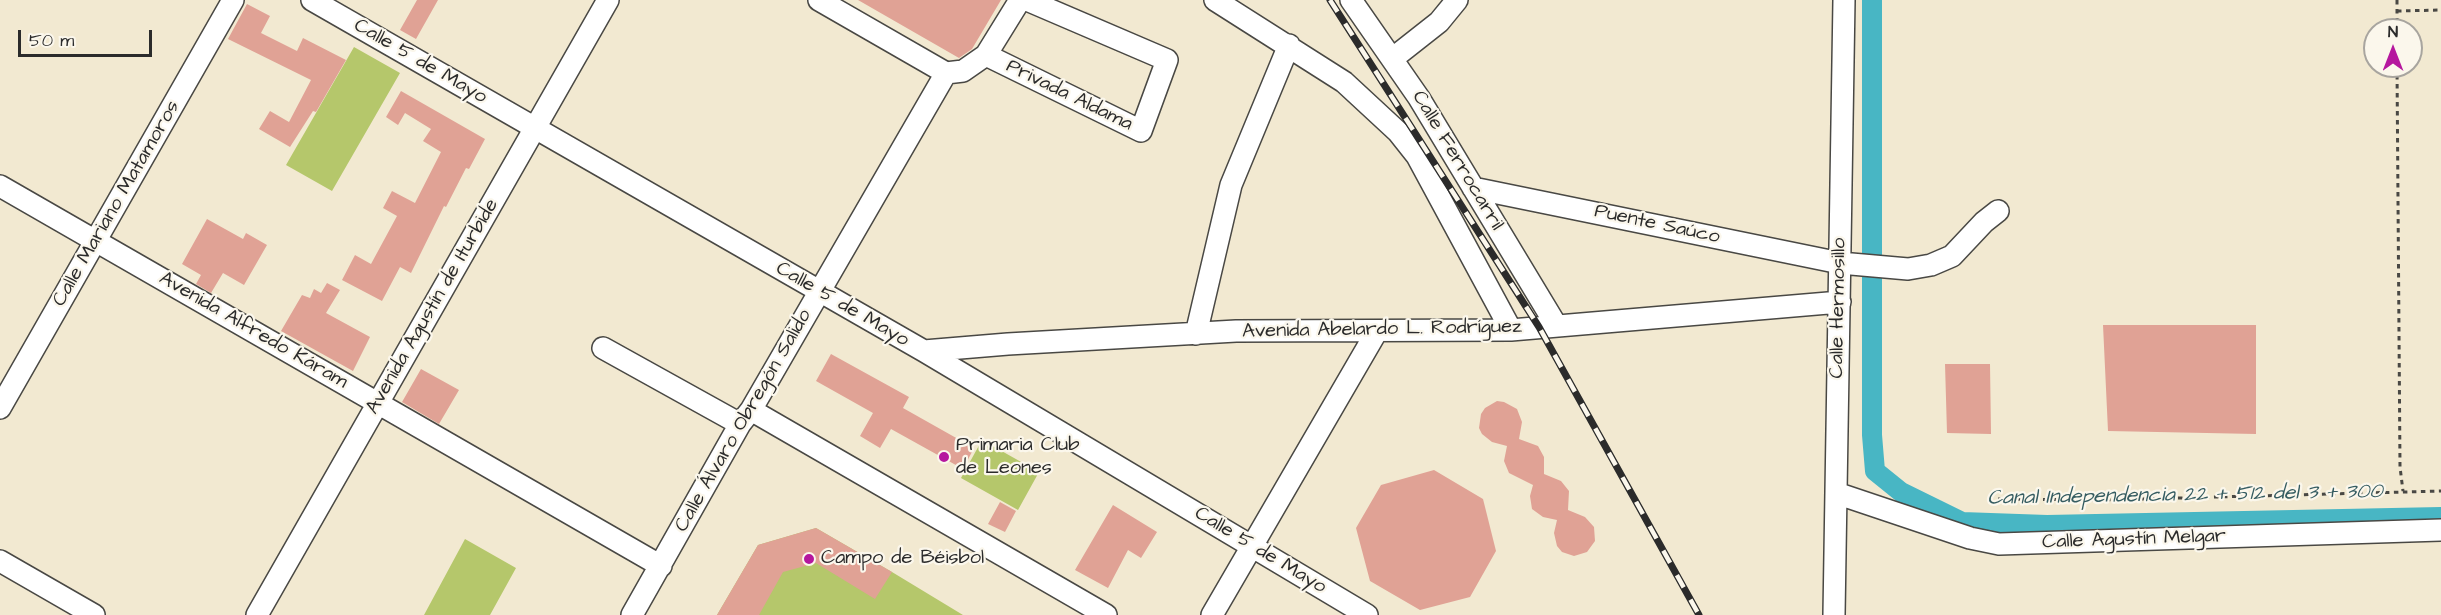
<!DOCTYPE html>
<html>
<head>
<meta charset="utf-8">
<style>
  body { margin:0 }
  #map { position:relative; width:2441px; height:615px; overflow:hidden; background:#f2e9d1; font-family:"Architects Daughter",sans-serif }
  canvas { display:block }
  .north { position:absolute; left:2363px; top:18px; width:60px; height:60px; box-sizing:border-box; background:#fbf7ec; border:2px solid #a8a59f; border-radius:50%; rotate:0deg; font-size:16px; font-weight:700; line-height:24px; text-align:center; color:#2b2b2b }
  .north::after { content:''; display:block; margin:auto; width:21px; height:27px; background:#b5179e; clip-path:polygon(50% 0,100% 100%,50% 72%,0 100%) }
  .scale { position:absolute; left:18px; top:30px; width:134px; height:27px; box-sizing:border-box; border:3px solid #2b2b2b; border-top:0; padding-left:8px; font-size:18px; line-height:21px; white-space:nowrap; color:#2b2b2b; -webkit-text-stroke:4px #fbf7ec; paint-order:stroke }
</style>
</head>
<body>
<div id="map">
<canvas width="2441" height="615"></canvas>
<div class="north">N</div>
<div class="scale">50 m</div>
</div>
<script>
const ctx = document.querySelector('canvas').getContext('2d');
ctx.lineJoin = 'round';
function fillPath(path, color) {
  ctx.fillStyle = color;
  ctx.fill(path, 'evenodd');
}
function toPath(rows) {
  const path = new Path2D();
  for (const r of rows) {
    path.moveTo(r[0], r[1]);
    for (let i = 2; i < r.length; i += 2) path.lineTo(r[i], r[i + 1]);
  }
  return path;
}
function stroke(path, color, width, dash) {
  ctx.strokeStyle = color;
  ctx.lineWidth = width;
  ctx.lineCap = dash ? 'butt' : 'round';
  ctx.setLineDash(dash || []);
  ctx.stroke(path);
}
function drawText(font, color, halo, rows, align = 'center') {
  ctx.font = font + ' "Architects Daughter",sans-serif';
  ctx.lineWidth = 4.5;
  ctx.setLineDash([]);
  ctx.textBaseline = 'middle';
  ctx.strokeStyle = halo;
  ctx.fillStyle = color;
  for (const [text, x, y, turn = 0] of rows) {
    ctx.save();
    ctx.translate(x, y);
    ctx.rotate((+turn || 0) * Math.PI / 180);
    ctx.textAlign = isNaN(turn) ? turn : align;
    if (halo) ctx.strokeText(text, 0, 0);
    ctx.fillText(text, 0, 0);
    ctx.restore();
  }
}
const green = toPath([
  [354,47,400,73,332,191,286,165],
  [982,440,1039,472,1018,510,961,478],
  [816,528,892,572,963,615,717,615,758,545],
  [465,539,516,568,490,615,424,615]
]);
const canal = toPath([
  [1872,0,1872,435,1875,471,1901,492,1962,522,2047,525,2441,517]
]);
const building = toPath([
  [417,0,438,0,416,39,400,30],
  [858,0,1001,0,972,49,959,58],
  [247,4,270,16,261,33,297,51,303,38,346,60,316,112,313,111,290,147,259,129,270,111,289,122,311,80,228,39],
  [401,91,485,139,469,169,466,168,446,207,444,206,411,273,400,267,382,301,342,280,355,255,371,264,397,216,383,208,392,191,415,203,441,152,423,141,431,129,405,113,398,125,386,117],
  [207,219,243,239,246,233,267,245,244,285,223,273,211,293,196,284,201,275,182,264],
  [327,283,340,290,326,313,370,337,353,371,281,331,302,295,310,298,314,289,321,293],
  [2103,325,2256,325,2256,434,2108,431],
  [831,354,909,397,903,408,974,448,963,469,891,429,880,448,860,436,873,413,816,381],
  [1945,364,1990,364,1991,434,1947,433],
  [421,369,459,390,439,424,402,402],
  [1497,401,1504,402,1517,409,1522,422,1519,439,1538,446,1544,457,1544,474,1561,481,1569,491,1568,510,1585,517,1594,527,1595,541,1587,552,1574,556,1562,552,1557,546,1554,533,1557,520,1543,517,1532,509,1530,496,1533,485,1509,473,1504,461,1507,446,1492,442,1482,434,1479,428,1481,414,1485,408],
  [1434,470,1483,499,1496,551,1470,597,1420,610,1370,581,1356,528,1381,485],
  [1000,502,1016,511,1005,532,988,524],
  [1113,505,1157,532,1141,558,1128,550,1108,588,1075,570],
  [816,528,892,572,875,599,816,563,783,572,759,615,717,615,758,545]
]);
const path = toPath([
  [2397,0,2397,30],
  [2397,11,2441,10],
  [2397,66,2400,467,2403,491],
  [1998,499,2105,500,2441,491]
]);
const minor = toPath([
  [312,0,924,351,1367,615],
  [819,0,946,73],
  [1215,0,1344,82,1398,132,1417,156,1511,330],
  [1351,0,1419,98,1556,325],
  [986,55,1141,131,1167,60,1027,0],
  [1392,59,1439,22,1457,0],
  [946,73,963,71,986,55,1020,0],
  [0,186,661,566],
  [1473,188,1840,263,1908,269,1931,265,1952,256,1984,222,1998,211],
  [1196,334,1231,185,1289,45],
  [603,348,740,424],
  [924,351,1008,344,1236,331,1511,330,1840,302],
  [0,408,233,0],
  [751,410,1106,615],
  [1836,493,1970,538,1999,544,2441,530],
  [0,561,94,615],
  [257,615,608,0],
  [632,615,740,424,751,410,946,73],
  [1212,615,1377,331],
  [1834,615,1844,0]
]);
const rail = toPath([
  [1330,0,1539,327,1699,615]
]);
const markers = [
  [944,457,6,"#b5179e"],
  [809,559,6,"#b5179e"]
];
const streetNames = [
  ["Calle 5 de Mayo",420,62,30],
  ["Privada Aldama",1069,96,26],
  ["Calle Ferrocarril",1457,161,59],
  ["Calle Mariano Matamoros",117,204,-60],
  ["Puente Saúco",1657,225,12],
  ["Calle 5 de Mayo",842,305,30],
  ["Avenida Agustín de Iturbide",433,307,-60],
  ["Calle Hermosillo",1839,308,-89],
  ["Avenida Abelardo L. Rodríguez",1382,330,-1],
  ["Avenida Alfredo Káram",253,331,30],
  ["Calle Álvaro Obregón Salido",744,421,-60],
  ["Calle Agustín Melgar",2134,540,-2],
  ["Calle 5 de Mayo",1260,551,31]
];
const poiNames = [
  ["Primaria Club",956,446],
  ["de Leones",956,469],
  ["Campo de Béisbol",821,559]
];
const waterNames = [
  ["Canal Independencia 22 + 512 del 3 + 300",2185,496,-1]
];
fillPath(green, '#b5c76b');
stroke(canal, '#48b6c4', 20);
fillPath(building, '#e0a295');
stroke(minor, '#494844', 24);
stroke(path, '#494844', 3, [4.5, 4.5]);
stroke(minor, '#fff', 21);
stroke(rail, '#2b2b2b', 7);
stroke(rail, '#fbf7ec', 4.5, [14]);
for (const [x, y, r, color] of markers) {
  const dot = new Path2D();
  dot.arc(x, y, r, 0, 2 * Math.PI);
  ctx.fillStyle = color;
  ctx.fill(dot);
  stroke(dot, '#fbf7ec', 2);
}
drawText('20px', '#2b2b2b', '#fbf7ec', streetNames);
drawText('20px', '#2b2b2b', '#fbf7ec', poiNames, 'left');
drawText('italic 21px', '#355c61', '#fbf7ec', waterNames);
</script>
</body>
</html>
